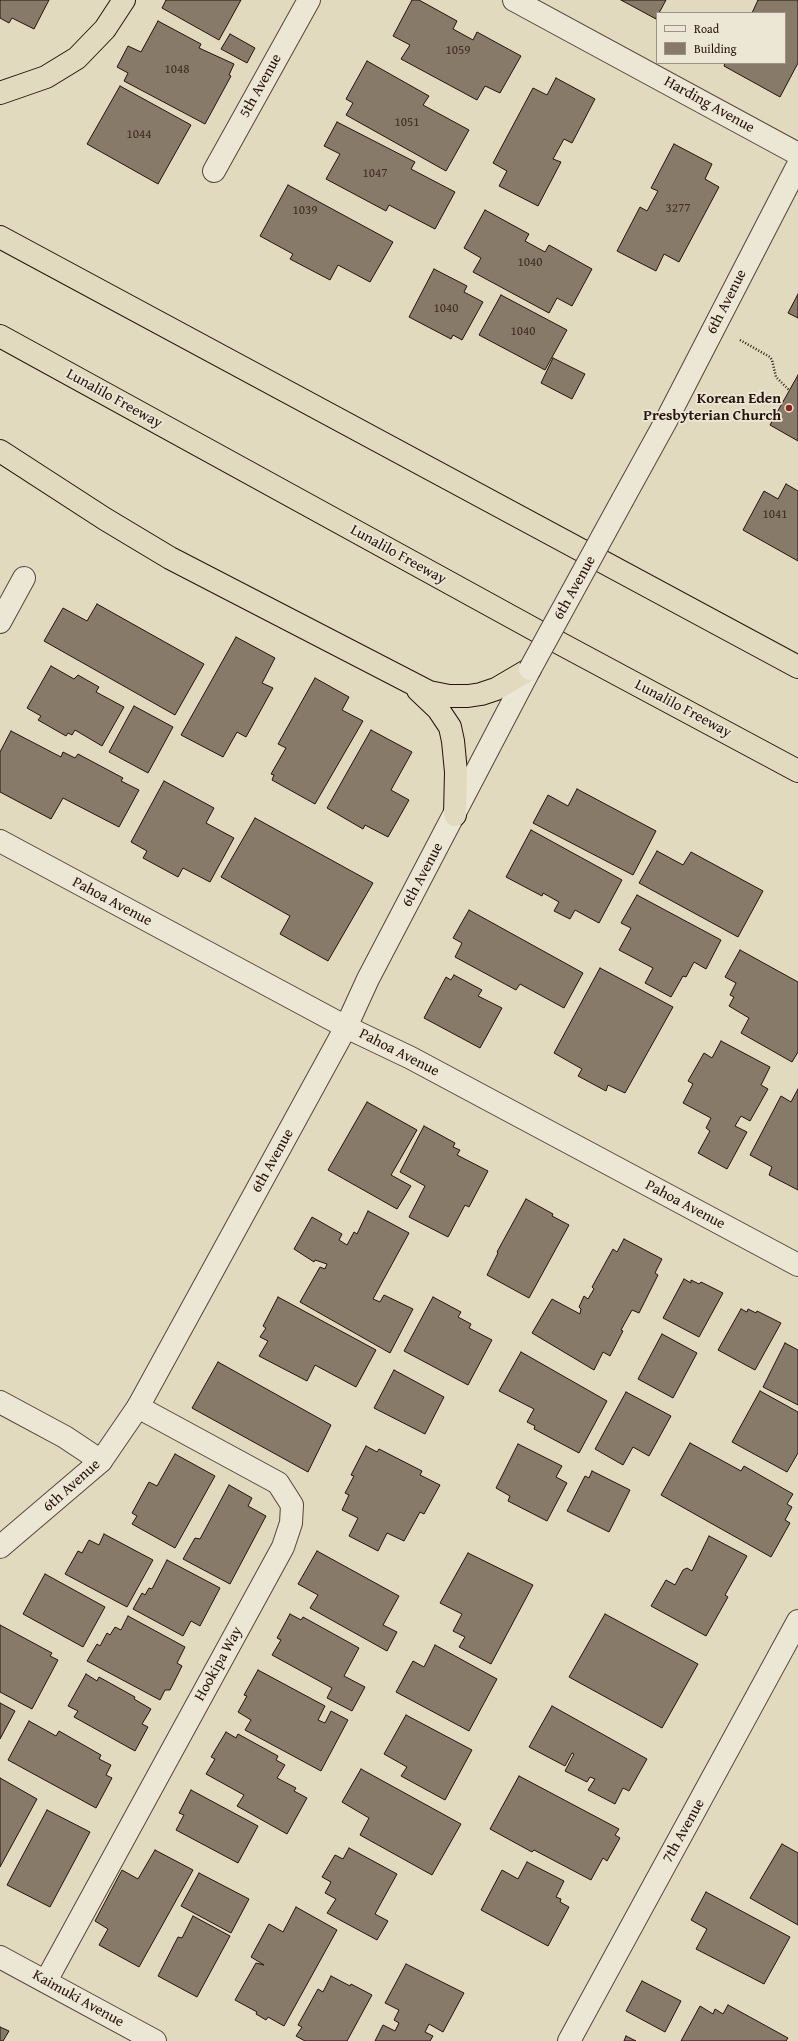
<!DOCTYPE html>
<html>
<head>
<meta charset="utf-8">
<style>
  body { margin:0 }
  #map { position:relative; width:798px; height:2041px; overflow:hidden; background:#e2dabe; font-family:"Gentium Book Plus",serif }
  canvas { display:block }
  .legend { position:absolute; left:656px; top:12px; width:130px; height:52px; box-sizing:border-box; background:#ece7d5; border:1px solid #9d9285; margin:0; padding:5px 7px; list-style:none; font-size:12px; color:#27130c }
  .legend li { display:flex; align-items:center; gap:8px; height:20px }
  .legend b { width:20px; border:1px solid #9d9285 }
</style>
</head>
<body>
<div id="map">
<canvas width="798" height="2041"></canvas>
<ul class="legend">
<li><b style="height:5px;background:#ece7d5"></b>Road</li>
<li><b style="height:11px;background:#887a69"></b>Building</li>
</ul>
</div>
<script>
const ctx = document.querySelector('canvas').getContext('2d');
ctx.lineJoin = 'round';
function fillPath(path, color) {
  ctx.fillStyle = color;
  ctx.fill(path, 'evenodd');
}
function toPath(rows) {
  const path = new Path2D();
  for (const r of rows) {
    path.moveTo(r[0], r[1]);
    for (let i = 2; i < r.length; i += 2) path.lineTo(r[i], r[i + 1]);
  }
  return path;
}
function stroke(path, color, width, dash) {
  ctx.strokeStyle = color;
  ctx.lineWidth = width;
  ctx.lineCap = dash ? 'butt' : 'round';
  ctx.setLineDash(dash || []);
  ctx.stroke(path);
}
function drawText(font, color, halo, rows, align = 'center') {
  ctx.font = font + ' "Gentium Book Plus",serif';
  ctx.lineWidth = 3.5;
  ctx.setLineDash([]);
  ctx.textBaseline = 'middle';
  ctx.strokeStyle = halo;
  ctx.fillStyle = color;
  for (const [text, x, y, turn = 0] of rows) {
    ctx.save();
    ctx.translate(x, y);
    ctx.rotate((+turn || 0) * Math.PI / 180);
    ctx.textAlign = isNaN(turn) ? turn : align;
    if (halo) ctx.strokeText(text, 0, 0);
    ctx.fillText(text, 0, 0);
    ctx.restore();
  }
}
const building = toPath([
  [0,0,49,0,34,29,12,18,9,23,0,18,0,0],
  [166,0,241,0,219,40,162,8,166,0],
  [412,0,419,0,457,21,453,29,473,40,477,32,521,56,500,93,485,86,477,100,401,59,410,45,393,36,412,0],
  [621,0,666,0,659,13,657,13,656,19,621,0],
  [758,0,798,0,798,63,780,97,724,66,725,63,785,63,785,13,752,13,758,0],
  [158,21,201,44,199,48,234,64,229,75,231,76,205,124,124,81,128,73,117,67,128,46,141,52,158,21],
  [230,34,255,48,247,63,221,49,230,34],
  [367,61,429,96,423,105,469,130,446,171,346,115,353,103,346,99,367,61],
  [556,78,595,99,572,143,564,139,553,159,561,162,538,206,499,186,507,171,493,163,533,88,547,95,556,78],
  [120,86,191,125,158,184,87,144,120,86],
  [337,122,415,162,411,169,455,192,435,229,389,205,386,211,326,179,340,154,324,146,337,122],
  [674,144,712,164,705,179,719,187,679,262,664,254,656,271,617,251,640,207,647,211,658,191,651,188,674,144],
  [288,185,393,242,370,282,338,265,330,280,290,259,293,254,260,236,288,185],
  [485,210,529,234,525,241,545,252,549,245,592,269,572,306,557,298,549,313,473,272,481,258,464,248,485,210],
  [434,269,467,286,464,292,483,302,462,340,453,335,451,339,409,317,434,269],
  [798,294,798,318,788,313,798,294],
  [501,295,567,330,545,370,479,335,501,295],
  [553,358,585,374,572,399,541,383,553,358],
  [798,375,798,441,770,425,798,375],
  [786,484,798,491,798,561,743,530,764,491,778,499,786,484],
  [97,604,204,664,175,715,44,641,63,608,87,621,97,604],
  [236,637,275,658,262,683,273,688,246,737,237,732,223,757,181,735,236,637],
  [51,666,74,679,78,675,99,687,96,692,124,707,102,746,75,730,72,735,68,733,66,736,38,720,41,716,27,708,51,666],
  [315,678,349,697,342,710,363,721,315,804,272,780,274,775,271,774,286,748,278,744,315,678],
  [134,706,173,727,148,773,109,752,134,706],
  [371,730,412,752,391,790,409,800,388,837,365,825,363,829,327,808,371,730],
  [11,731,61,757,63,752,75,758,78,754,123,778,121,781,139,790,119,827,63,798,51,819,0,792,0,752,11,731],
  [164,781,214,808,206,823,234,838,210,882,183,868,178,877,143,858,147,851,131,842,164,781],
  [577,789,656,831,633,875,533,823,548,795,568,806,577,789],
  [255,818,373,883,328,961,280,934,290,916,221,877,255,818],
  [531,830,622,880,599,923,575,910,570,919,554,911,559,902,543,893,542,896,506,877,531,830],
  [657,851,683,865,691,852,763,891,738,937,639,883,657,851],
  [637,895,721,940,706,969,694,962,686,977,683,976,671,997,645,983,653,968,619,950,631,928,621,923,637,895],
  [469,910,583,973,564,1008,520,984,516,990,455,957,462,943,453,938,469,910],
  [740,950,798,982,798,1052,792,1062,741,1033,749,1018,729,1006,734,997,730,995,736,983,725,977,740,950],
  [600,968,673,1007,625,1093,608,1085,606,1091,578,1076,582,1069,554,1053,600,968],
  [454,975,482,990,478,996,502,1008,480,1048,424,1018,446,977,451,980,454,975],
  [721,1041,770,1067,761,1085,768,1089,750,1121,741,1116,735,1126,747,1132,727,1169,698,1153,710,1131,706,1128,711,1118,683,1103,693,1084,688,1081,704,1053,712,1058,721,1041],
  [798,1089,798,1190,769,1175,772,1167,750,1155,781,1096,791,1102,798,1089],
  [367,1102,417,1130,391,1175,411,1186,397,1209,328,1170,367,1102],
  [424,1126,455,1143,453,1147,460,1150,457,1155,488,1171,469,1207,465,1205,448,1237,409,1217,425,1186,400,1172,424,1126],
  [526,1199,553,1214,552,1216,569,1225,529,1298,487,1275,498,1253,497,1252,526,1199],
  [368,1211,409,1233,373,1299,380,1302,384,1295,413,1309,390,1353,300,1302,320,1267,325,1269,327,1264,315,1260,314,1262,294,1249,312,1217,342,1234,339,1240,347,1245,354,1232,357,1234,368,1211],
  [624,1239,662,1259,655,1273,658,1275,639,1313,632,1310,621,1330,623,1331,610,1356,603,1352,594,1370,532,1333,552,1299,580,1314,581,1309,579,1307,584,1296,588,1299,594,1289,592,1287,613,1249,617,1252,624,1239],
  [684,1279,691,1283,691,1280,699,1284,701,1282,723,1293,699,1337,663,1318,684,1279],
  [278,1297,376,1350,356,1387,315,1365,307,1381,259,1356,268,1341,260,1337,266,1328,263,1326,278,1297],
  [433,1297,461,1312,458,1317,471,1324,469,1328,492,1340,468,1385,404,1351,433,1297],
  [741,1309,747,1312,748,1309,756,1313,757,1311,781,1323,755,1370,718,1350,741,1309],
  [662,1334,697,1353,673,1398,638,1379,662,1334],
  [785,1343,798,1350,798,1405,763,1387,785,1343],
  [521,1352,607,1401,579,1453,534,1429,535,1426,527,1422,534,1409,499,1391,521,1352],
  [218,1362,331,1425,308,1472,192,1408,218,1362],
  [394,1370,444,1397,425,1434,374,1408,394,1370],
  [760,1391,798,1412,798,1453,787,1472,732,1442,760,1391],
  [626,1392,671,1416,649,1456,633,1447,623,1465,595,1449,626,1392],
  [690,1443,741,1471,744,1466,793,1494,787,1504,792,1507,785,1520,790,1523,771,1557,661,1495,690,1443],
  [518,1444,562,1466,556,1477,567,1483,547,1521,508,1501,510,1496,496,1488,518,1444],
  [366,1446,377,1452,379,1449,422,1471,420,1475,440,1485,424,1514,420,1512,404,1541,387,1533,378,1551,349,1536,358,1518,342,1510,349,1495,345,1493,354,1476,351,1475,366,1446],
  [175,1454,215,1476,175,1548,132,1524,137,1516,132,1513,149,1482,157,1486,175,1454],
  [592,1471,630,1490,609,1532,567,1511,585,1476,589,1478,592,1471],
  [229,1485,252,1498,248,1506,266,1516,230,1584,183,1559,195,1538,200,1539,229,1485],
  [104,1534,153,1560,127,1607,65,1574,78,1551,82,1553,89,1540,99,1545,104,1534],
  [709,1536,747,1556,725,1595,728,1597,706,1636,651,1606,666,1580,675,1585,683,1570,687,1568,692,1571,709,1536],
  [317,1551,399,1596,383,1625,397,1632,387,1651,310,1608,318,1595,298,1584,317,1551],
  [468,1553,533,1585,491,1664,459,1647,465,1637,453,1631,462,1614,440,1603,468,1553],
  [167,1560,220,1588,200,1626,191,1621,183,1636,133,1609,142,1593,145,1595,149,1588,152,1589,167,1560],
  [45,1574,105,1607,83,1647,23,1614,45,1574],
  [290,1614,301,1620,303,1617,359,1648,344,1676,365,1687,352,1711,327,1698,332,1688,272,1655,281,1640,277,1638,290,1614],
  [605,1614,698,1664,662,1728,569,1677,605,1614],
  [128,1616,185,1647,177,1663,182,1666,170,1690,165,1690,160,1700,87,1661,97,1644,100,1646,107,1633,110,1635,115,1627,121,1630,128,1616],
  [0,1625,52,1653,50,1656,58,1660,32,1709,0,1692,0,1625],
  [435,1645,497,1679,469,1731,396,1692,413,1661,424,1667,435,1645],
  [258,1670,325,1706,318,1720,325,1723,331,1711,348,1720,321,1771,245,1730,251,1720,238,1712,247,1696,244,1695,258,1670],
  [86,1674,97,1681,99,1677,135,1697,134,1699,151,1709,142,1724,148,1727,135,1751,74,1717,78,1711,68,1706,86,1674],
  [0,1703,15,1711,0,1739,0,1703],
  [552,1706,647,1759,629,1791,623,1788,615,1804,588,1790,595,1779,590,1777,587,1782,565,1771,574,1754,572,1753,565,1766,529,1747,552,1706],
  [406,1715,472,1750,445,1800,401,1776,407,1767,384,1754,406,1715],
  [29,1721,56,1736,59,1731,101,1755,99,1759,111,1765,106,1775,112,1778,96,1808,8,1760,29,1721],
  [226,1732,236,1738,238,1734,278,1756,276,1760,285,1765,277,1778,296,1788,294,1791,307,1798,287,1834,237,1806,244,1795,206,1774,215,1759,211,1757,226,1732],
  [361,1769,461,1824,432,1875,360,1835,369,1818,342,1802,361,1769],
  [519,1776,619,1829,615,1835,620,1838,607,1861,603,1858,591,1880,534,1850,532,1852,490,1829,519,1776],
  [0,1778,37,1799,0,1867,0,1778],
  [191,1790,258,1826,238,1863,176,1830,184,1815,179,1813,191,1790],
  [47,1810,90,1832,50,1907,7,1885,47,1810],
  [782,1844,798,1853,798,1925,750,1898,782,1844],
  [349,1848,397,1874,375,1914,388,1921,377,1940,327,1913,336,1899,325,1893,331,1882,322,1877,335,1855,343,1859,349,1848],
  [155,1850,193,1870,139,1967,99,1945,108,1929,95,1921,122,1870,138,1879,155,1850],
  [527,1862,564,1881,556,1897,561,1899,560,1902,569,1907,548,1946,481,1910,502,1870,518,1879,527,1862],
  [199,1873,249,1899,231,1933,181,1906,199,1873],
  [706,1892,790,1937,764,1984,696,1949,707,1929,691,1920,706,1892],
  [296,1907,337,1930,284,2026,268,2017,266,2020,256,2014,257,2012,235,2000,256,1963,264,1965,251,1957,269,1924,283,1932,296,1907],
  [193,1916,230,1936,197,1997,158,1976,178,1937,182,1938,193,1916],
  [406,1964,464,1993,443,2032,429,2024,425,2032,433,2036,430,2041,375,2041,383,2025,395,2031,399,2023,394,2020,399,2010,385,2003,406,1964],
  [331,1976,350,1986,351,1984,372,1995,347,2041,305,2041,296,2036,302,2027,298,2025,318,1989,323,1992,331,1976],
  [642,1981,681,2001,665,2032,626,2011,642,1981],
  [728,2005,788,2038,786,2041,681,2041,700,2006,713,2014,715,2009,723,2014,728,2005],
  [0,2027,9,2031,3,2041,0,2041,0,2027],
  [626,2036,636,2041,624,2041,626,2036]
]);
const path = toPath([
  [740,340,770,357,772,360,776,377,789,390]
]);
const minor = toPath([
  [214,171,309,0],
  [0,622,24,578],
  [0,841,346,1027],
  [0,1402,65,1437,101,1461],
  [0,1957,155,2041],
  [46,1981,283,1547,291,1523,292,1505,278,1483,138,1407],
  [569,2041,798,1621]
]);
const tertiary = toPath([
  [514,0,798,154],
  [623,499,666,421,798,165],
  [346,1027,411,1058,798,1265],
  [0,1547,101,1461,138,1407,346,1027,368,979,530,669]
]);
const motorway = toPath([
  [0,93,46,77,77,58,105,29,124,0],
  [0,237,798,667],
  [0,336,550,638,798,771],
  [0,451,105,519,170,558,429,692,449,696,468,696,481,694,496,689,530,669],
  [418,690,438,709,450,727,453,741,456,772,455,815]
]);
const tertiaryBridge = toPath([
  [530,669,623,499]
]);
const markers = [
  [789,408,4,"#8f2418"]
];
const numberNames = [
  ["1059",458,51],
  ["1048",177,70],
  ["1051",407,123],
  ["1044",139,135],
  ["1047",375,174],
  ["3277",678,209],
  ["1039",305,211],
  ["1040",530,263],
  ["1040",446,309],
  ["1040",523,332],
  ["1041",775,515]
];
const streetNames = [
  ["5th Avenue",261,86,-61],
  ["Harding Avenue",709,105,29],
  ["6th Avenue",727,302,-63],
  ["Lunalilo Freeway",114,399,29],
  ["Lunalilo Freeway",398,555,29],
  ["6th Avenue",575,588,-61],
  ["Lunalilo Freeway",683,709,28],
  ["6th Avenue",423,875,-62],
  ["Pahoa Avenue",112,902,28],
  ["Pahoa Avenue",399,1053,27],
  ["6th Avenue",273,1161,-61],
  ["Pahoa Avenue",685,1205,28],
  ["6th Avenue",72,1486,-42],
  ["Hookipa Way",219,1664,-61],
  ["7th Avenue",684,1831,-61],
  ["Kaimuki Avenue",78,1999,29]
];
const poiNames = [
  ["Korean Eden",781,399],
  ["Presbyterian Church",781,416]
];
fillPath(building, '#887a69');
stroke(building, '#27130c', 1);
stroke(minor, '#564538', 24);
stroke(tertiary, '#564538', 24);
stroke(motorway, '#27130c', 24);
stroke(path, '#27130c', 2.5, [1, 2]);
stroke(minor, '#ece7d5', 22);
stroke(tertiary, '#ece7d5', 22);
stroke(motorway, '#e2dabe', 22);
stroke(tertiaryBridge, '#564538', 24, []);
stroke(tertiaryBridge, '#ece7d5', 22);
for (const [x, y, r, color] of markers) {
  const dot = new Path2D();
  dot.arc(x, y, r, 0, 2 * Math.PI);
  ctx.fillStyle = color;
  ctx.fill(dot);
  stroke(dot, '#ece7d5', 1.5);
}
drawText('13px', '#3f2d23', null, numberNames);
drawText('15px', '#27130c', '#ece7d5', streetNames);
drawText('bold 15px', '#27130c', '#ece7d5', poiNames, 'right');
</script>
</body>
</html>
